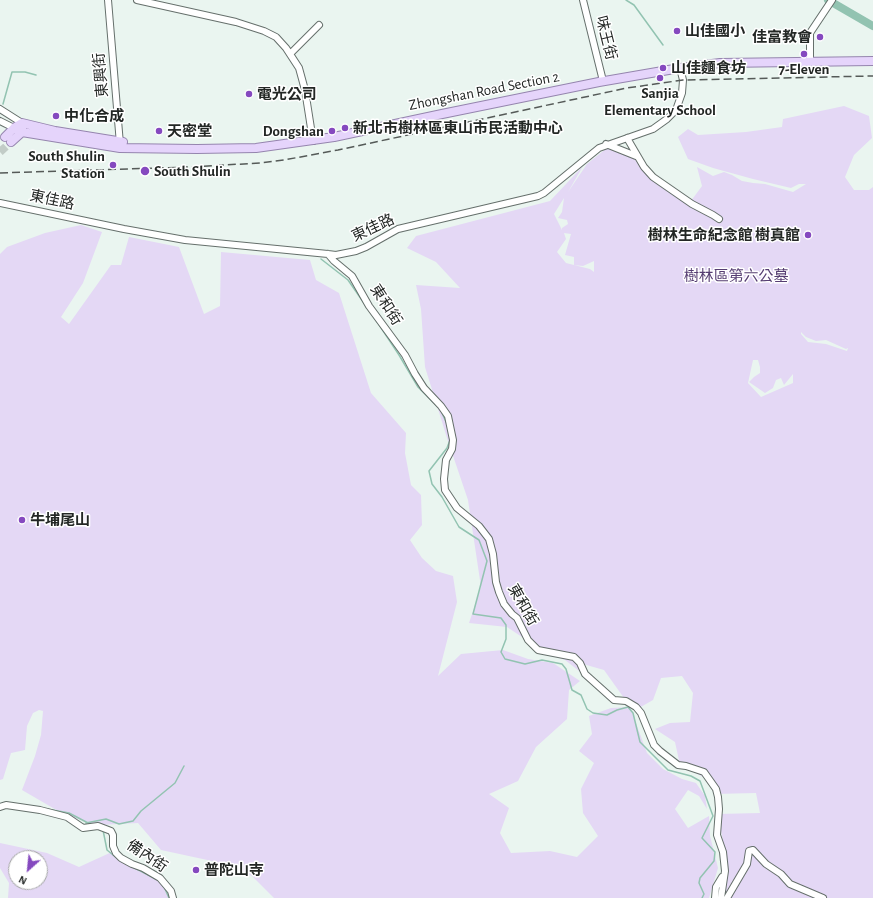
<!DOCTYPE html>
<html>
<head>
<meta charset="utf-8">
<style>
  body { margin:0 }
  #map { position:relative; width:873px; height:898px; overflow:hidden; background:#eaf5f0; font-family:"Alegreya Sans",sans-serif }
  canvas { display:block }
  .north { position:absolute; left:8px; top:850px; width:40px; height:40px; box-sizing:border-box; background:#fff; border:1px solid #a7a9a8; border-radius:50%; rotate:207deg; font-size:11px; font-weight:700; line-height:16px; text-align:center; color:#232725 }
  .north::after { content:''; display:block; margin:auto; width:14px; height:18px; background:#8549bf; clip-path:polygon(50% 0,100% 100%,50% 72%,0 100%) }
</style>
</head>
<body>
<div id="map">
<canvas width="873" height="898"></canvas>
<div class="north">N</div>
</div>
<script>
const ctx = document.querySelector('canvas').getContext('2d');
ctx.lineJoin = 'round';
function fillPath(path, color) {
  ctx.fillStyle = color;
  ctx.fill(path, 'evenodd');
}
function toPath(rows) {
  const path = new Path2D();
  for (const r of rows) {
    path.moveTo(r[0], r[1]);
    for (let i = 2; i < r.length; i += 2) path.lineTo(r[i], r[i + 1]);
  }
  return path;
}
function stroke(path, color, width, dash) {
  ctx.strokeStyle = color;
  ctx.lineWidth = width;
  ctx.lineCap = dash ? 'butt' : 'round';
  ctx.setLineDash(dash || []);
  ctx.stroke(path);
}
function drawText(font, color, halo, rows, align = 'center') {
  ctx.font = font + ' "Alegreya Sans","Noto Sans TC",sans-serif';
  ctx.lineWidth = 3;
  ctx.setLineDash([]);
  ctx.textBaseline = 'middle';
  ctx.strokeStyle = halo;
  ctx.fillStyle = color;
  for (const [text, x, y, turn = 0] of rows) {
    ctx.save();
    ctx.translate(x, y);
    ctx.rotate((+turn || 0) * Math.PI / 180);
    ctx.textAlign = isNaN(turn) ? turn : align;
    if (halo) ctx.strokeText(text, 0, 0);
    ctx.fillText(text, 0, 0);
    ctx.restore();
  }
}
const green = toPath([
  [844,106,869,116,872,138,854,155,845,177,854,190,869,190,873,187,873,898,724,898,722,887,725,853,718,814,760,813,756,793,714,794,707,779,680,765,675,742,655,729,670,723,690,722,693,693,682,676,661,678,653,700,639,708,624,698,604,670,583,664,583,674,565,660,539,651,528,641,507,627,469,623,481,587,468,500,447,438,425,367,421,309,416,285,460,288,436,262,407,248,416,236,550,201,583,166,568,192,587,164,607,148,634,158,651,180,657,183,688,205,702,186,697,167,713,176,724,172,732,175,742,181,753,183,765,184,793,192,806,184,799,184,791,188,753,179,713,168,688,159,678,137,688,129,698,135,746,132,782,127,783,119],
  [564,198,562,212,558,218,567,220,568,224,562,228,562,230,554,214],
  [564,233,571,234,565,255,574,257,574,265,583,266,594,261,594,272,590,269,566,263,557,252,566,239],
  [801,332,806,337,816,341,826,340,846,349,848,348,847,351,826,344,808,342,801,334],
  [753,360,758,360,760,367,760,373,754,377,749,382,765,393,773,388,776,380,781,378,784,385,793,374,793,383,761,397,748,383],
  [81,225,102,232,83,283,61,317,69,324,111,265,121,265,129,237,179,247,204,314,220,306,221,252,310,260,316,280,339,293,371,393,406,433,405,453,411,485,421,495,422,525,410,540,422,558,436,571,453,576,457,602,438,676,461,654,503,650,528,659,553,663,580,681,569,690,567,719,536,747,518,781,489,794,509,808,500,833,511,853,550,851,577,857,598,836,583,813,581,789,594,763,579,751,592,734,589,716,611,708,630,707,647,753,663,769,682,779,696,783,705,796,707,809,699,796,688,790,675,809,688,828,709,816,710,836,718,868,709,898,274,898,252,876,212,861,161,850,138,823,98,825,65,815,22,790,35,756,41,735,43,711,39,710,33,713,27,726,25,750,11,753,3,779,0,780,0,254,7,247,45,233],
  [0,843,47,853,79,867,114,851,138,867,154,873,174,898,8,898,9,883,0,868],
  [16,858,40,858,40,882,16,882]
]);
const stream = toPath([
  [626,0,634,5,663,45],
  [833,0,873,23],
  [3,104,12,72,25,72,36,75],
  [321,259,348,280,366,306],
  [372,314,399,355,418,387,439,408],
  [441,411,447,424],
  [450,440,447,448,429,471,432,484,442,497,459,527,479,540,487,561,473,614,501,618,506,625,506,639,501,652,505,659,525,664,542,660,562,664,566,669,572,690,581,695,587,709,593,713,607,715,617,710,628,707,633,713,640,742,668,770,691,776,700,781,713,816,702,838,715,852,714,861,700,878,699,883,704,894,702,898],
  [47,809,69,813,90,824],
  [86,823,106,819,119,824,133,821,141,811,175,783,184,766],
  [103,830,107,850,118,859],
  [121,861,156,879],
  [165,889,169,898]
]);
const river = toPath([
  [828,0,873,26]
]);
const majorTunnel = toPath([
  [0,152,11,142]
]);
const minor = toPath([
  [108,0,120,144],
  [137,0,236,22,264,31,276,37,286,48,299,68,305,90,313,141],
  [583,0,603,81],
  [290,54,319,25],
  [810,61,810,33,832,0],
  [0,109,22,123],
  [0,121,14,128],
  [627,138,644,167,653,177,692,204,713,215,719,219],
  [606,144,636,156],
  [0,203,124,229,185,240,328,254,336,255,356,251,366,247,398,229,538,196,544,193,599,148,653,129,667,119,676,110,682,93,683,80,680,68],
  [328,254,334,261,352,276,369,306,405,355,415,374,424,388,441,406,448,416,453,440,452,449,446,460,444,479,445,490,457,508,479,526,489,539,493,554,496,582,499,592,504,604,512,614,517,618,528,640,538,650,574,657,580,663,585,674,614,700,626,701,636,707,641,713,654,745,660,751,678,765,686,766,704,772,716,789,718,797,719,809,717,835,723,852,725,871,721,898],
  [0,807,6,805,40,810,67,817,83,828,98,826,111,831,113,835,113,846,116,853,121,858,132,864,143,868,160,878,171,891,173,898],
  [715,898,716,887,722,877],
  [727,898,747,864,749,851,753,850,766,864,781,874,790,884,823,898]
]);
const major = toPath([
  [14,128,22,132,120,148,197,149,256,148,334,137,442,114,599,82,680,68,720,63,873,61],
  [5,137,14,128,22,123,55,131,123,142],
  [11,142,22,132,22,128]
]);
const rail = toPath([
  [0,173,189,167,260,163,284,160,338,150,627,88,683,80,873,76]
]);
const markers = [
  [677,31,4,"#8549bf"],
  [820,37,4,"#8549bf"],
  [804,54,4,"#8549bf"],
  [663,68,4,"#8549bf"],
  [660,78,4,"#8549bf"],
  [249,94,4,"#8549bf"],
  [56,116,4,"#8549bf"],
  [345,128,4,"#8549bf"],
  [159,131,4,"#8549bf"],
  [332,131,4,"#8549bf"],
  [113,165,4,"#8549bf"],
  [145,171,5,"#8549bf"],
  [808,235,4,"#8549bf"],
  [22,520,4,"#8549bf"],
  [196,870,4,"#8549bf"]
];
const poiNames = [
  ["山佳國小",685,31],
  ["佳富教會",812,37,"right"],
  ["山佳麵食坊",671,68],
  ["7-Eleven",804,69,"center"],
  ["Sanjia",660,93,"center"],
  ["Elementary School",660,110,"center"],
  ["電光公司",257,94],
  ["中化合成",64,116],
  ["新北市樹林區東山市民活動中心",353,128],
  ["天密堂",167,131],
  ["Dongshan",324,131,"right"],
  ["South Shulin",105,156,"right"],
  ["Station",105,173,"right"],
  ["South Shulin",154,171],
  ["樹林生命紀念館 樹真館",800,235,"right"],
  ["牛埔尾山",30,520],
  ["普陀山寺",204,870]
];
const streetNames = [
  ["味王街",606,38,76],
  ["東興街",101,75,-95],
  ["Zhongshan Road Section 2",484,91,-11],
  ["東佳路",52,200,12],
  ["東佳路",373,228,-25],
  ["東和街",386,305,57],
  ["東和街",523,605,60],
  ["備內街",147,856,34]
];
const parkNames = [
  ["樹林區第六公墓",736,276]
];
fillPath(green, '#e4d8f5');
stroke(stream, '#92c3b1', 1.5);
stroke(river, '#92c3b1', 8);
stroke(majorTunnel, '#c2ccc7', 8, [8, 4]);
stroke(minor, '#656f6b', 8);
stroke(major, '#9585ae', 10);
stroke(minor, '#fff', 6);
stroke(major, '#e5d4fb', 8);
stroke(rail, '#555a58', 1.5, [8, 4]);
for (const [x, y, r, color] of markers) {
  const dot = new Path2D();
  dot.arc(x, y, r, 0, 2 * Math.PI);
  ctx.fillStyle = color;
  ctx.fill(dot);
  stroke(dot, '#fff', 1.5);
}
drawText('bold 15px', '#232725', '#fff', poiNames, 'left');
drawText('15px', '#232725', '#fff', streetNames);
drawText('15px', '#563e72', '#fff', parkNames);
</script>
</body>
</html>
